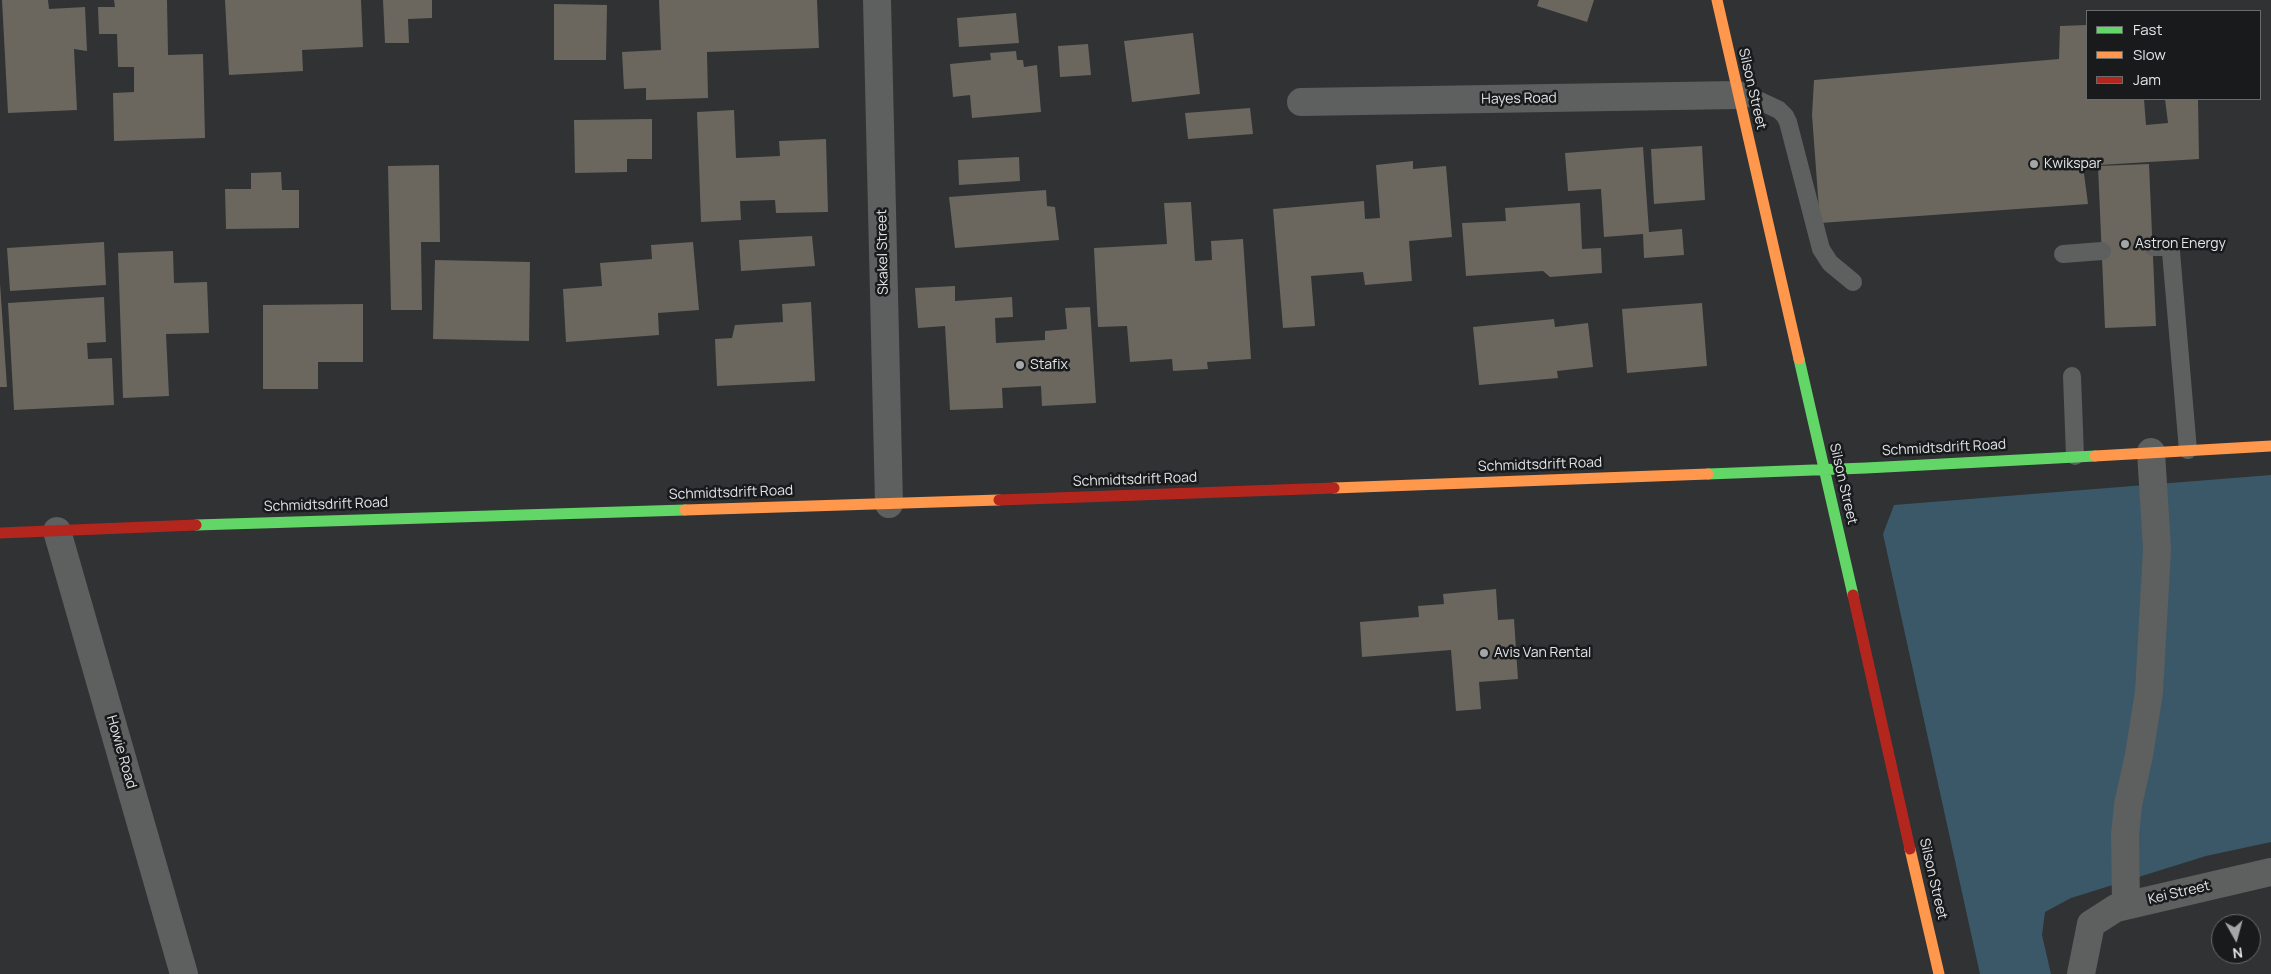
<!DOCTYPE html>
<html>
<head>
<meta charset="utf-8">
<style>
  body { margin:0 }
  #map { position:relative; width:2271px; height:974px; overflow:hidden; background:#303234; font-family:Manrope,sans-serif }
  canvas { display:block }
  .legend { position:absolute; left:2086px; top:10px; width:175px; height:90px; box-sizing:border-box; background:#181a1c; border:1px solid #696b6d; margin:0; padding:6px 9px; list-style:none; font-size:15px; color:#e2e5e7 }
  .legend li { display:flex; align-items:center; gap:10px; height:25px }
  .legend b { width:25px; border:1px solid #696b6d }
  .north { position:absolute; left:2211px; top:914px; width:50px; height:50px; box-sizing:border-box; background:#181a1c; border:1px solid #696b6d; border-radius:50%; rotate:173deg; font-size:14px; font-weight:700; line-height:20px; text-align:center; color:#e2e5e7 }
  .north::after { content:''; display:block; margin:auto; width:18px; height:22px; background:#a4a6a8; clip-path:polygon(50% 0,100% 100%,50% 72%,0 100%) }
</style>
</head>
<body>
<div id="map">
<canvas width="2271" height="974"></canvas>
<ul class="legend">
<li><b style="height:6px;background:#63d668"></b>Fast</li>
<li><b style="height:6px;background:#ff974d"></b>Slow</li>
<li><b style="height:6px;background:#b3261e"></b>Jam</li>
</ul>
<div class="north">N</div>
</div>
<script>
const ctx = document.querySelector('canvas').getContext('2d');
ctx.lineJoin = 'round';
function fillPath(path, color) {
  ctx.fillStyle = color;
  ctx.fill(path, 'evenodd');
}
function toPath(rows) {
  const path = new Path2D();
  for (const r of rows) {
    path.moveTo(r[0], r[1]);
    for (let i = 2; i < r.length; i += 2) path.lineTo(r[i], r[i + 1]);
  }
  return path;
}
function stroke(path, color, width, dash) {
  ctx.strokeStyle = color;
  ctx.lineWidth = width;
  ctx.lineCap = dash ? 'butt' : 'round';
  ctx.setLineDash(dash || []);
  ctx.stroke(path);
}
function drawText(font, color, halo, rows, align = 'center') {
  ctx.font = font + ' Manrope,sans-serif';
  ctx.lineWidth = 5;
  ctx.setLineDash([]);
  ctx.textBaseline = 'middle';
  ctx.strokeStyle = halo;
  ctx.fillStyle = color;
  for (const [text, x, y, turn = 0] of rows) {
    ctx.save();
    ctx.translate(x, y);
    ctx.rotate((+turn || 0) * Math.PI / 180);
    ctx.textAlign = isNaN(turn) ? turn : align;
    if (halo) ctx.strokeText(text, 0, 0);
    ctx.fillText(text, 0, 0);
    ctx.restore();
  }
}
const green = toPath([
  [2271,475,2271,842,2206,856,2071,898,2045,912,2042,935,2051,974,1980,974,1883,534,1894,505]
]);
const building = toPath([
  [2,0,48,0,49,9,85,7,87,51,74,49,77,110,8,113],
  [114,0,167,0,168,55,203,54,205,138,114,141,113,93,134,92,134,67,118,67,117,34,99,34,98,7,115,7],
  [225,0,361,0,363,47,302,50,303,71,229,75],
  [383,0,432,0,432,18,408,19,409,43,385,43],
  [659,0,817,0,819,48,707,52,708,98,646,100,646,88,624,89,622,52,661,50],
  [1539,0,1594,0,1587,22,1537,6],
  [554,4,607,5,606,60,554,60],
  [1016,13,1019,43,959,47,957,18],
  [2087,25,2087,99,2144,99,2146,125,2168,123,2165,99,2198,99,2199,159,2083,166,2088,204,1820,223,1812,115,1814,80,2059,59,2060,26],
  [1193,33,1200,94,1132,102,1124,41],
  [1088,44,1091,75,1060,77,1058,46],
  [1016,51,1017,60,1023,60,1024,67,1037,65,1041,112,972,118,970,95,953,97,950,64,991,60,990,53],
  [1250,108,1253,134,1188,139,1185,113],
  [734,110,736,158,780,156,779,141,826,139,828,212,776,213,775,200,740,201,741,220,701,222,697,112],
  [652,119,652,159,627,159,627,172,575,173,574,120],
  [1702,146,1705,200,1654,204,1651,149],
  [1643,147,1649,232,1682,229,1684,255,1644,258,1643,234,1604,237,1601,189,1568,191,1565,153],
  [1019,157,1020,181,959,185,958,160],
  [1413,161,1413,169,1446,166,1452,237,1409,241,1412,281,1365,285,1363,272,1311,276,1315,326,1283,328,1273,209,1364,201,1365,219,1380,218,1376,165],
  [2149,164,2156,326,2105,328,2098,166],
  [439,165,440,242,421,242,422,310,391,310,388,166],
  [281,172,282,190,299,190,299,228,226,229,225,189,251,189,251,173],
  [1046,190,1047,206,1055,207,1059,240,955,248,949,197],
  [1191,202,1195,261,1212,260,1211,241,1243,239,1251,359,1207,362,1208,369,1173,371,1172,359,1130,362,1127,326,1098,327,1094,248,1167,244,1164,203],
  [1580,203,1582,249,1601,248,1602,273,1550,277,1543,271,1466,276,1462,223,1506,221,1505,208],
  [812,236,815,266,741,271,739,240],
  [104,242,106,285,10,291,7,248],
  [693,242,699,310,658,313,659,335,566,342,563,289,602,286,600,263,652,259,651,245],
  [173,251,174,283,207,282,209,333,166,334,169,396,123,398,118,253],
  [435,260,530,262,529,341,433,339],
  [0,283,7,387,0,387],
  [955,286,955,301,1012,297,1013,317,995,318,996,343,1045,340,1045,331,1067,329,1065,308,1090,307,1096,403,1042,406,1041,386,1002,388,1003,408,950,410,945,326,918,328,915,288],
  [104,297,106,342,87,343,88,359,112,358,114,405,14,410,8,303],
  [811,302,815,381,717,386,715,339,732,338,735,325,783,322,782,304],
  [1702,303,1707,366,1627,373,1622,309],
  [363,304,363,362,318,362,318,389,263,389,263,305],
  [1554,319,1555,327,1588,323,1593,367,1557,371,1558,378,1479,385,1473,327],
  [1496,589,1498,620,1514,619,1518,679,1479,682,1481,709,1456,711,1451,650,1362,657,1360,622,1419,617,1418,606,1444,604,1443,594]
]);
const lane = toPath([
  [1738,95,1760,101,1779,110,1785,116,1788,122,1821,249,1830,263,1853,282],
  [2153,247,2166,247,2171,252,2188,450],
  [2063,254,2102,251],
  [2072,376,2075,456]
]);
const street = toPath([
  [877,0,889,504],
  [1301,102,1738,95],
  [57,531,184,974],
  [2126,905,2125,835,2128,805,2139,755,2149,692,2157,549,2151,452],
  [2081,974,2091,924,2116,908,2271,872]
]);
const fast = toPath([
  [1799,359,1853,595],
  [1708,474,1866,468,2095,456],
  [196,525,685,510]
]);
const slow = toPath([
  [1717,0,1799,359],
  [2095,456,2271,446],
  [1334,488,1708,474],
  [685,510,999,500],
  [1910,849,1939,974]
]);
const jam = toPath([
  [999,500,1334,488],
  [0,533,196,525],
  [1853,595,1910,849]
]);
const markers = [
  [2034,164,5,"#a4a6a8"],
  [2125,244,5,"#a4a6a8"],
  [1020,365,5,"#a4a6a8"],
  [1484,653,5,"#a4a6a8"]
];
const streetNames = [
  ["Silson Street",1752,89,77],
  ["Hayes Road",1519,99,-1],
  ["Skakel Street",883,252,-91],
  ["Schmidtsdrift Road",1944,448,-3],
  ["Schmidtsdrift Road",1540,465,-2],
  ["Schmidtsdrift Road",1135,480,-2],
  ["Silson Street",1843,484,77],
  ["Schmidtsdrift Road",731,493,-2],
  ["Schmidtsdrift Road",326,505,-2],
  ["Howie Road",121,752,74],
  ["Silson Street",1933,879,77],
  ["Kei Street",2179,893,-13]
];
const poiNames = [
  ["Kwikspar",2044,164],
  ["Astron Energy",2135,244],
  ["Stafix",1030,365],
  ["Avis Van Rental",1494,653]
];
fillPath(green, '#3b5868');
fillPath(building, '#6b675f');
stroke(lane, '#5e5f5f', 18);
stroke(street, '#5e5f5f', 28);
stroke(fast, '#63d668', 11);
stroke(slow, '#ff974d', 11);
stroke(jam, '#b3261e', 11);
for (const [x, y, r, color] of markers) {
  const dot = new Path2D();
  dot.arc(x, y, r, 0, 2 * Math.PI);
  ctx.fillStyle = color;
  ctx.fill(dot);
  stroke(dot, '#181a1c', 2);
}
drawText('14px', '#e2e5e7', '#181a1c', streetNames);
drawText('14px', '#e2e5e7', '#181a1c', poiNames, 'left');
</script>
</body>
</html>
